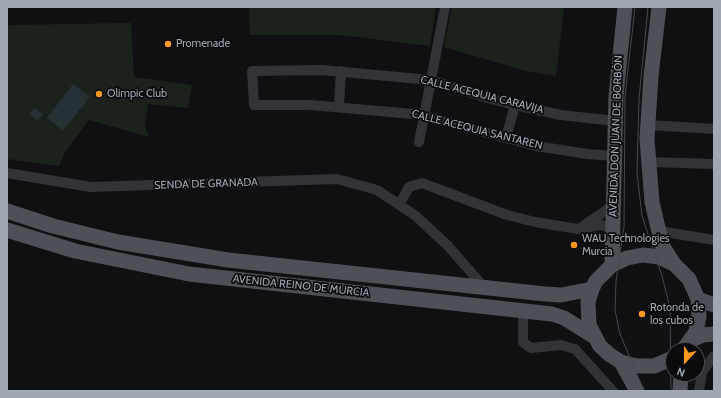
<!DOCTYPE html>
<html>
<head>
<meta charset="utf-8">
<style>
  body { margin:0 }
  #map { position:relative; width:721px; height:398px; overflow:hidden; background:#101012; font-family:Cabin,sans-serif }
  canvas { display:block }
  .frame { position:absolute; inset:0; border:8px solid #a0a8b4; pointer-events:none }
  .north { position:absolute; left:665px; top:342px; width:40px; height:40px; box-sizing:border-box; background:#0b0b0d; border:1px solid #474a50; border-radius:50%; rotate:202deg; font-size:11px; font-weight:700; line-height:16px; text-align:center; color:#a0a8b4 }
  .north::after { content:''; display:block; margin:auto; width:14px; height:18px; background:#fd991d; clip-path:polygon(50% 0,100% 100%,50% 72%,0 100%) }
</style>
</head>
<body>
<div id="map">
<canvas width="721" height="398"></canvas>
<div class="frame"></div>
<div class="north">N</div>
</div>
<script>
const ctx = document.querySelector('canvas').getContext('2d');
ctx.lineJoin = 'round';
function fillPath(path, color) {
  ctx.fillStyle = color;
  ctx.fill(path, 'evenodd');
}
function toPath(rows) {
  const path = new Path2D();
  for (const r of rows) {
    path.moveTo(r[0], r[1]);
    for (let i = 2; i < r.length; i += 2) path.lineTo(r[i], r[i + 1]);
  }
  return path;
}
function stroke(path, color, width, dash) {
  ctx.strokeStyle = color;
  ctx.lineWidth = width;
  ctx.lineCap = dash ? 'butt' : 'round';
  ctx.setLineDash(dash || []);
  ctx.stroke(path);
}
function drawText(font, color, halo, rows, align = 'center') {
  ctx.font = font + ' Cabin,sans-serif';
  ctx.lineWidth = 3.5;
  ctx.setLineDash([]);
  ctx.textBaseline = 'middle';
  ctx.strokeStyle = halo;
  ctx.fillStyle = color;
  for (const [text, x, y, turn = 0] of rows) {
    ctx.save();
    ctx.translate(x, y);
    ctx.rotate((+turn || 0) * Math.PI / 180);
    ctx.textAlign = isNaN(turn) ? turn : align;
    if (halo) ctx.strokeText(text, 0, 0);
    ctx.fillText(text, 0, 0);
    ctx.restore();
  }
}
const green = toPath([
  [249,7,436,7,430,46,342,35,250,35],
  [452,7,564,7,556,76,526,71,444,47],
  [131,23,134,77,192,85,188,108,148,104,145,126,149,137,89,120,65,152,59,166,7,159,7,25]
]);
const water = toPath([
  [73,84,90,97,63,130,47,118],
  [34,108,43,114,38,121,30,114]
]);
const minor = toPath([
  [339,106,341,71],
  [648,125,714,129],
  [506,138,515,105],
  [419,142,445,7],
  [614,156,587,154,536,146,443,121,424,115,311,105,254,105,252,71,322,70,431,80,488,98,515,105,561,115,615,121],
  [649,162,714,164],
  [7,173,91,187,337,179,377,190,416,216,448,246,484,287],
  [399,205,409,187,422,183,507,215,535,222,578,229,600,225,612,227],
  [583,226,601,214,614,204],
  [659,231,714,240],
  [523,310,523,342,531,348,561,345,575,349,613,391],
  [699,391,702,372,714,356]
]);
const primary = toPath([
  [659,7,651,76,647,139,652,202,662,245,674,264],
  [7,211,53,226,118,242,228,260,545,294,561,295,592,289],
  [7,230,75,251,189,274,552,314,564,318,593,336],
  [612,265,616,96,625,7],
  [698,299,714,305],
  [691,340,703,335,714,334],
  [673,358,654,366,637,366,621,362,610,355,600,346,589,325,588,302,592,289,596,281,612,265,627,258,643,255,659,257,674,264,689,279,698,299,699,316,696,332,683,350],
  [621,362,637,391],
  [680,391,681,374]
]);
const tram = toPath([
  [635,7,625,97,624,227,616,281,615,310,620,334,644,391],
  [648,7,639,99,637,173,642,216,662,276,670,308,671,391]
]);
const markers = [
  [168,44,4,"#fd991d"],
  [99,94,4,"#fd991d"],
  [574,245,4,"#fd991d"],
  [642,314,4,"#fd991d"]
];
const poiNames = [
  ["Promenade",176,44],
  ["Olimpic Club",107,94],
  ["WAU Technologies",582,239],
  ["Murcia",582,252],
  ["Rotonda de",650,308],
  ["los cubos",650,321]
];
const streetNames = [
  ["CALLE ACEQUIA CARAVIJA",482,95,14],
  ["CALLE ACEQUIA SANTAREN",477,130,14],
  ["AVENIDA DON JUAN DE BORBÓN",616,136,-88],
  ["SENDA DE GRANADA",206,184,-2],
  ["AVENIDA REINO DE MURCIA",301,286,6]
];
fillPath(green, '#1a221b');
fillPath(water, '#263136');
stroke(minor, '#313337', 10);
stroke(primary, '#4d5056', 15);
stroke(tram, '#46494e', 1);
for (const [x, y, r, color] of markers) {
  const dot = new Path2D();
  dot.arc(x, y, r, 0, 2 * Math.PI);
  ctx.fillStyle = color;
  ctx.fill(dot);
  stroke(dot, '#0b0b0d', 1.5);
}
drawText('11px', '#a0a8b4', '#0b0b0d', poiNames, 'left');
drawText('11px', '#a0a8b4', '#0b0b0d', streetNames);
</script>
</body>
</html>
